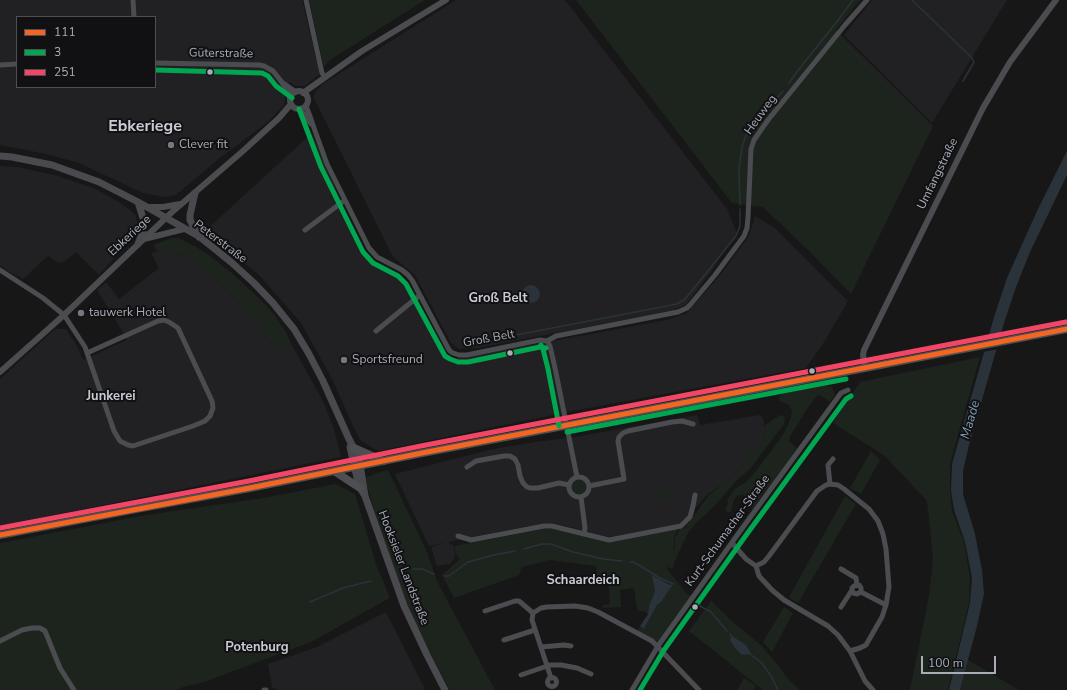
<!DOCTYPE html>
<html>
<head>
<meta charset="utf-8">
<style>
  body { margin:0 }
  #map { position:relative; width:1067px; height:690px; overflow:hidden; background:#171717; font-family:"Nunito Sans",sans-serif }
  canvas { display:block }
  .legend { position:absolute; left:16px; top:16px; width:140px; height:72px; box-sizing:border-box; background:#111113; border:1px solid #4d4f55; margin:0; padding:5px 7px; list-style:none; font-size:12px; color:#a8adb8 }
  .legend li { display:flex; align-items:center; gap:8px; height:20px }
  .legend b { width:20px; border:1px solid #4d4f55 }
  .scale { position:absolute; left:921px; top:656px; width:75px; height:18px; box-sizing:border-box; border:2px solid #a8adb8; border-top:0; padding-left:5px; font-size:12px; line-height:14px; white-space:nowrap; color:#a8adb8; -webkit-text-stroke:3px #111113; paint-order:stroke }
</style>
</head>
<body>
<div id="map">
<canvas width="1067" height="690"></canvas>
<ul class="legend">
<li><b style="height:5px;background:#f26522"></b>111</li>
<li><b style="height:5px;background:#00a650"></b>3</li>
<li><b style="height:5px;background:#f34667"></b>251</li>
</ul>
<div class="scale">100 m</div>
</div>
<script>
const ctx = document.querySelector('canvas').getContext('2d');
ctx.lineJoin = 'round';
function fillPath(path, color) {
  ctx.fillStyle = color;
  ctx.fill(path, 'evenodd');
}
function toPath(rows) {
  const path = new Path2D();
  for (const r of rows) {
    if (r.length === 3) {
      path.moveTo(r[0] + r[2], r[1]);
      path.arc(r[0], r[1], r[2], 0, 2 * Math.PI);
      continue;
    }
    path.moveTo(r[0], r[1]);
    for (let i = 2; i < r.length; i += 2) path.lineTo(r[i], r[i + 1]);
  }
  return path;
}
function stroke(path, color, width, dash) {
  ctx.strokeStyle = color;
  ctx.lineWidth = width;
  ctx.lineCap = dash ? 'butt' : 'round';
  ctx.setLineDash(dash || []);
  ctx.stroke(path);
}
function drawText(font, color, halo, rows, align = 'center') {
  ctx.font = font + ' "Nunito Sans",sans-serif';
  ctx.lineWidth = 4;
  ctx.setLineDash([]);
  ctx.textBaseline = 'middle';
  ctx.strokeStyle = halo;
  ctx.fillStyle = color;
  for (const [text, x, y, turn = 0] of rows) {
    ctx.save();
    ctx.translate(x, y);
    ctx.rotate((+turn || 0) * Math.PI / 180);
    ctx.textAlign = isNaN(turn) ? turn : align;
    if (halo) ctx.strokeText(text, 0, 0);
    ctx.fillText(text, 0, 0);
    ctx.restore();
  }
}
const built = toPath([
  [0,0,302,0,320,74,305,86,295,86,290,82,283,86,283,91,285,94,285,98,284,105,268,122,221,157,176,195,165,197,143,193,79,163,46,154,0,145],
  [17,17,155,17,155,87,17,87],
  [456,0,565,0,727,209,737,233,710,273,686,305,671,311,477,348,459,349,451,343,415,275,393,257,314,98,314,95,316,91,323,84],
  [872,0,1007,0,932,123,844,35],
  [312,133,362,250,379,265,406,283,442,352,447,355,454,358,466,357,667,320,687,313,721,274,749,236,755,216,775,228,848,301,826,339,806,368,572,411,378,451,361,441,354,428,332,379,301,323,259,275,205,231],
  [0,166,18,167,58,176,96,189,119,202,129,209,136,216,137,222,137,228,134,235,99,275,76,252,64,262,58,263,48,256,23,279,6,270,0,265],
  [161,250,171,250,194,262,228,291,274,347,281,348,292,345,324,403,334,429,341,457,0,526,0,379,55,329,66,329,77,346,83,360,127,340,121,329,97,290,106,282,119,299,159,268,151,253],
  [697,415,700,425,760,415,763,418,766,436,741,467,723,484,708,494,681,524,609,537,553,523,528,526,448,542,454,546,455,557,450,564,437,566,431,547,444,543,429,546,395,474,493,449,535,442,575,437],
  [386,612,425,689,423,690,277,690,272,687,268,664,317,647]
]);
const green = toPath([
  [309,0,425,0,330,60,324,67],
  [576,0,860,0,836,30,933,126,851,294,809,251,763,207,732,203],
  [172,238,179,238,196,247,210,256,233,274,265,304,276,317,287,334,292,345,281,348,274,347,228,291,194,262,171,250,157,251,153,245],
  [980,357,950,464,950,491,952,511,964,542,970,578,969,603,948,690,910,690,925,616,929,595,932,570,933,557,927,501,885,456,833,423,860,382],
  [822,385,832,387,835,395,830,402,818,394,805,412,799,422,790,436,789,441,797,448,774,482,762,495,753,509,748,506,748,499,742,494,740,496,737,495,733,502,731,512,727,512,725,508,728,504,727,500,735,489,746,482,753,475,780,439,786,429,791,417,792,411,789,405,780,401,778,398,783,393],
  [780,415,784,416,785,419,784,424,750,469,737,480,715,505,696,523,688,533,679,551,672,569,668,567,671,556,667,569,686,593,689,595,694,596,658,646,636,633,640,626,644,629,657,605,661,602,671,585,653,576,655,591,649,606,648,614,644,611,638,611,638,607,636,607,637,603,636,603,634,588,620,590,621,607,603,608,603,605,610,604,608,578,602,580,597,578,596,566,550,560,522,567,519,575,454,598,442,575,460,559,455,553,455,546,549,528,610,541,678,529,674,538,674,547,672,555,675,547,675,538,680,529,685,528,709,495,723,484,741,467,766,436,764,426],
  [871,451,880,460,861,494,850,488],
  [388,470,427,552,437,581,495,690,450,690,419,632,405,602,380,530,367,486,366,477,371,476,376,473],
  [579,487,7],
  [336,484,355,494,376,564,390,598,311,642,204,682,183,687,176,690,0,690,0,543,146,515,263,498],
  [667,487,671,501,664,503,661,488],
  [845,496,856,504,798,603,789,597],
  [711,601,735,624,762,646,776,663,789,680,799,690,763,690,689,631],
  [784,607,793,613,772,652,763,642],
  [968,660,1019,690,960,690],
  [744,678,756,686,753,690,737,690]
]);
const water = toPath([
  [1067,151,1067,175,1030,252,1016,287,1004,323,969,445,963,471,963,494,975,534,982,570,984,594,977,626,960,690,949,690,970,603,972,578,965,542,954,510,951,491,952,464,995,314,1007,278,1037,211],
  [531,294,9],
  [652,575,670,585,672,584,673,584,661,602,657,605,644,629,640,626,648,614,649,606,655,591],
  [732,636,746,645,751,654,742,655,735,648,730,640]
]);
const pier = toPath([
  [1003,335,999,349,982,352,986,338]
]);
const stream = toPath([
  [912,0,972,58,974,62,963,81],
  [789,83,796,73,835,24,853,0],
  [740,205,739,169,742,147,746,135,756,122,783,91],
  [511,336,677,304,685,299,699,282,736,236,740,226,740,209],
  [524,549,542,544,551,544,573,552,603,559,622,561],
  [630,562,633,562,642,567,660,578,673,584],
  [413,569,422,569,434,574],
  [445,576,449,576,468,562,494,555,515,551],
  [310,602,343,588,371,581],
  [700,606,711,612,727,631],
  [730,634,733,638],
  [750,654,762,663,771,676,778,690]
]);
const minor = toPath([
  [133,0,134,17],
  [306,0,322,73,325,77],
  [155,63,259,65,264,66,273,71,281,81,291,96],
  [0,65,17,64],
  [283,83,296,92],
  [306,106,311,119,314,128,327,164,369,248,377,257,402,270,408,275,412,280,448,348,450,351,453,353,459,355,467,355,540,340,547,341],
  [300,109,311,124],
  [305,230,345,200],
  [0,270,43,298,64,315,85,347,114,431,120,441,128,445,133,446,193,426,205,421,210,416,213,408,212,401,178,328,169,322,164,320,158,321,87,353],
  [376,331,420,295],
  [547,341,556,336,678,312,687,308,690,305,715,275,744,236,747,228,748,218,751,149,754,140,768,120,845,25,867,0],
  [547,341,550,346,555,368,577,477],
  [467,467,476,461,504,456,510,456,515,459,518,465,520,476,523,483,527,487,530,488,538,488,559,483,569,485],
  [579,487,10],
  [830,484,828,465,833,459],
  [589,486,624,479,618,441,619,437,623,433,628,431,672,422,682,421,693,424],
  [581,497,585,528,584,534],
  [458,536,471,540,544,526,552,526,609,540,681,526,690,517,693,506,695,495],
  [732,543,746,559,756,566,759,576,772,590,784,600,828,626,838,635,850,651,860,648,866,645,882,617,886,605,889,587,886,549,883,534,878,521,869,509,844,489,838,485,830,484,826,485,817,491,769,556,764,562,756,566],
  [841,569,856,578,857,585],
  [861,592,861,588,859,585,854,586,852,588,852,590,853,593,857,594,861,592,886,605],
  [841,607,852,590],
  [485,611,515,601,519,601,533,613],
  [504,640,535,630],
  [0,641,22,630,32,628,40,628,45,631,60,668,74,690],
  [541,647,564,645,571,646],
  [850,651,865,681,873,690],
  [521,675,550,665,561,665,577,668,591,674],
  [552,682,4.5],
  [551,678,532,620,533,613,541,608,547,607,575,606,588,608,598,612,652,641,699,690],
  [264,690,266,690],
  [632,690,658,646,738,534,841,393,848,390]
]);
const tertiary = toPath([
  [299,100,9],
  [303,93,362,51,446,0],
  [148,207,163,207,180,204],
  [144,239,184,229],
  [865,368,863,355,864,350,983,108,1010,62,1056,0],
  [0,372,64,315,171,213,243,151,279,118,291,104]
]);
const secondary = toPath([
  [0,156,12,157,52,165,99,182,138,202,200,237,231,262,254,283,273,303,294,329,309,354,323,381,349,439,359,458,365,496],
  [195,193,190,215,190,220,199,237],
  [138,244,143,231,144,224,143,218,138,202],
  [350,447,357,478,360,488,365,496,404,606,427,655,445,690]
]);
const primary = toPath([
  [354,448,383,461],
  [334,471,360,488],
  [0,535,141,508,250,488,422,453,720,396,1067,329]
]);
const bus1 = toPath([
  [0,535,250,488,422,453,1067,329]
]);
const bus2 = toPath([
  [155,70,262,73,268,76,276,86,292,98],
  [299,109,321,167,363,252,373,263,398,276,406,284,445,356,450,359,458,362,468,362,540,347,546,348],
  [541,345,543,349,548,369,559,426],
  [567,432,846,379],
  [640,690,664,650,744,538,846,399,851,396]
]);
const bus3 = toPath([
  [0,528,249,481,421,446,1066,322]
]);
const markers = [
  [210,72,3.5,"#a8adb8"],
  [171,145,4,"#757880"],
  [81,313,4,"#757880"],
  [510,353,3.5,"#a8adb8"],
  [344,360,4,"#757880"],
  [812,371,3.5,"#a8adb8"],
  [695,607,3.5,"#a8adb8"]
];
const streetNames = [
  ["Güterstraße",221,54,1],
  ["Heuweg",761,115,-54],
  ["Umfangstraße",938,174,-64],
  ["Ebkeriege",130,236,-43],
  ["Peterstraße",220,242,37],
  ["Groß Belt",489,339,-10],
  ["Kurt-Schumacher-Straße",728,531,-54],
  ["Hooksieler Landstraße",403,568,69]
];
const poiNames = [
  ["Clever fit",179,145],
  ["tauwerk Hotel",89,313],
  ["Sportsfreund",352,360]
];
const neighbourhoodNames = [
  ["Groß Belt",498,299],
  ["Junkerei",111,397],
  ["Schaardeich",583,581],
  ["Potenburg",257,648]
];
const waterNames = [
  ["Maade",971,420,-74]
];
const districtNames = [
  ["Ebkeriege",145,127]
];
fillPath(built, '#212123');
fillPath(green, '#1d241e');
fillPath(water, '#2a323a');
fillPath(pier, '#171717');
stroke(stream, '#2a323a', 1.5);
stroke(minor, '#4b4c50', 5);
stroke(tertiary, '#4b4c50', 6);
stroke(secondary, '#4a4a4e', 7);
stroke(primary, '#4d4f52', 8);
stroke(bus1, '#f26522', 5);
stroke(bus2, '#00a650', 5);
stroke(bus3, '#f34667', 5);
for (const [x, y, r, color] of markers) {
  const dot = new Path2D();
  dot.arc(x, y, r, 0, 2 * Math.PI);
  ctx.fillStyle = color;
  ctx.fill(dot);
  stroke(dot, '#111113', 1.5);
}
drawText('12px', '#a8adb8', '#111113', streetNames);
drawText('12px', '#a8adb8', '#111113', poiNames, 'left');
drawText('bold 13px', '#c9ccd4', '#111113', neighbourhoodNames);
drawText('italic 13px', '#7f9bb4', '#111113', waterNames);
drawText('bold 16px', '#c9ccd4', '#111113', districtNames);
</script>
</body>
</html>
